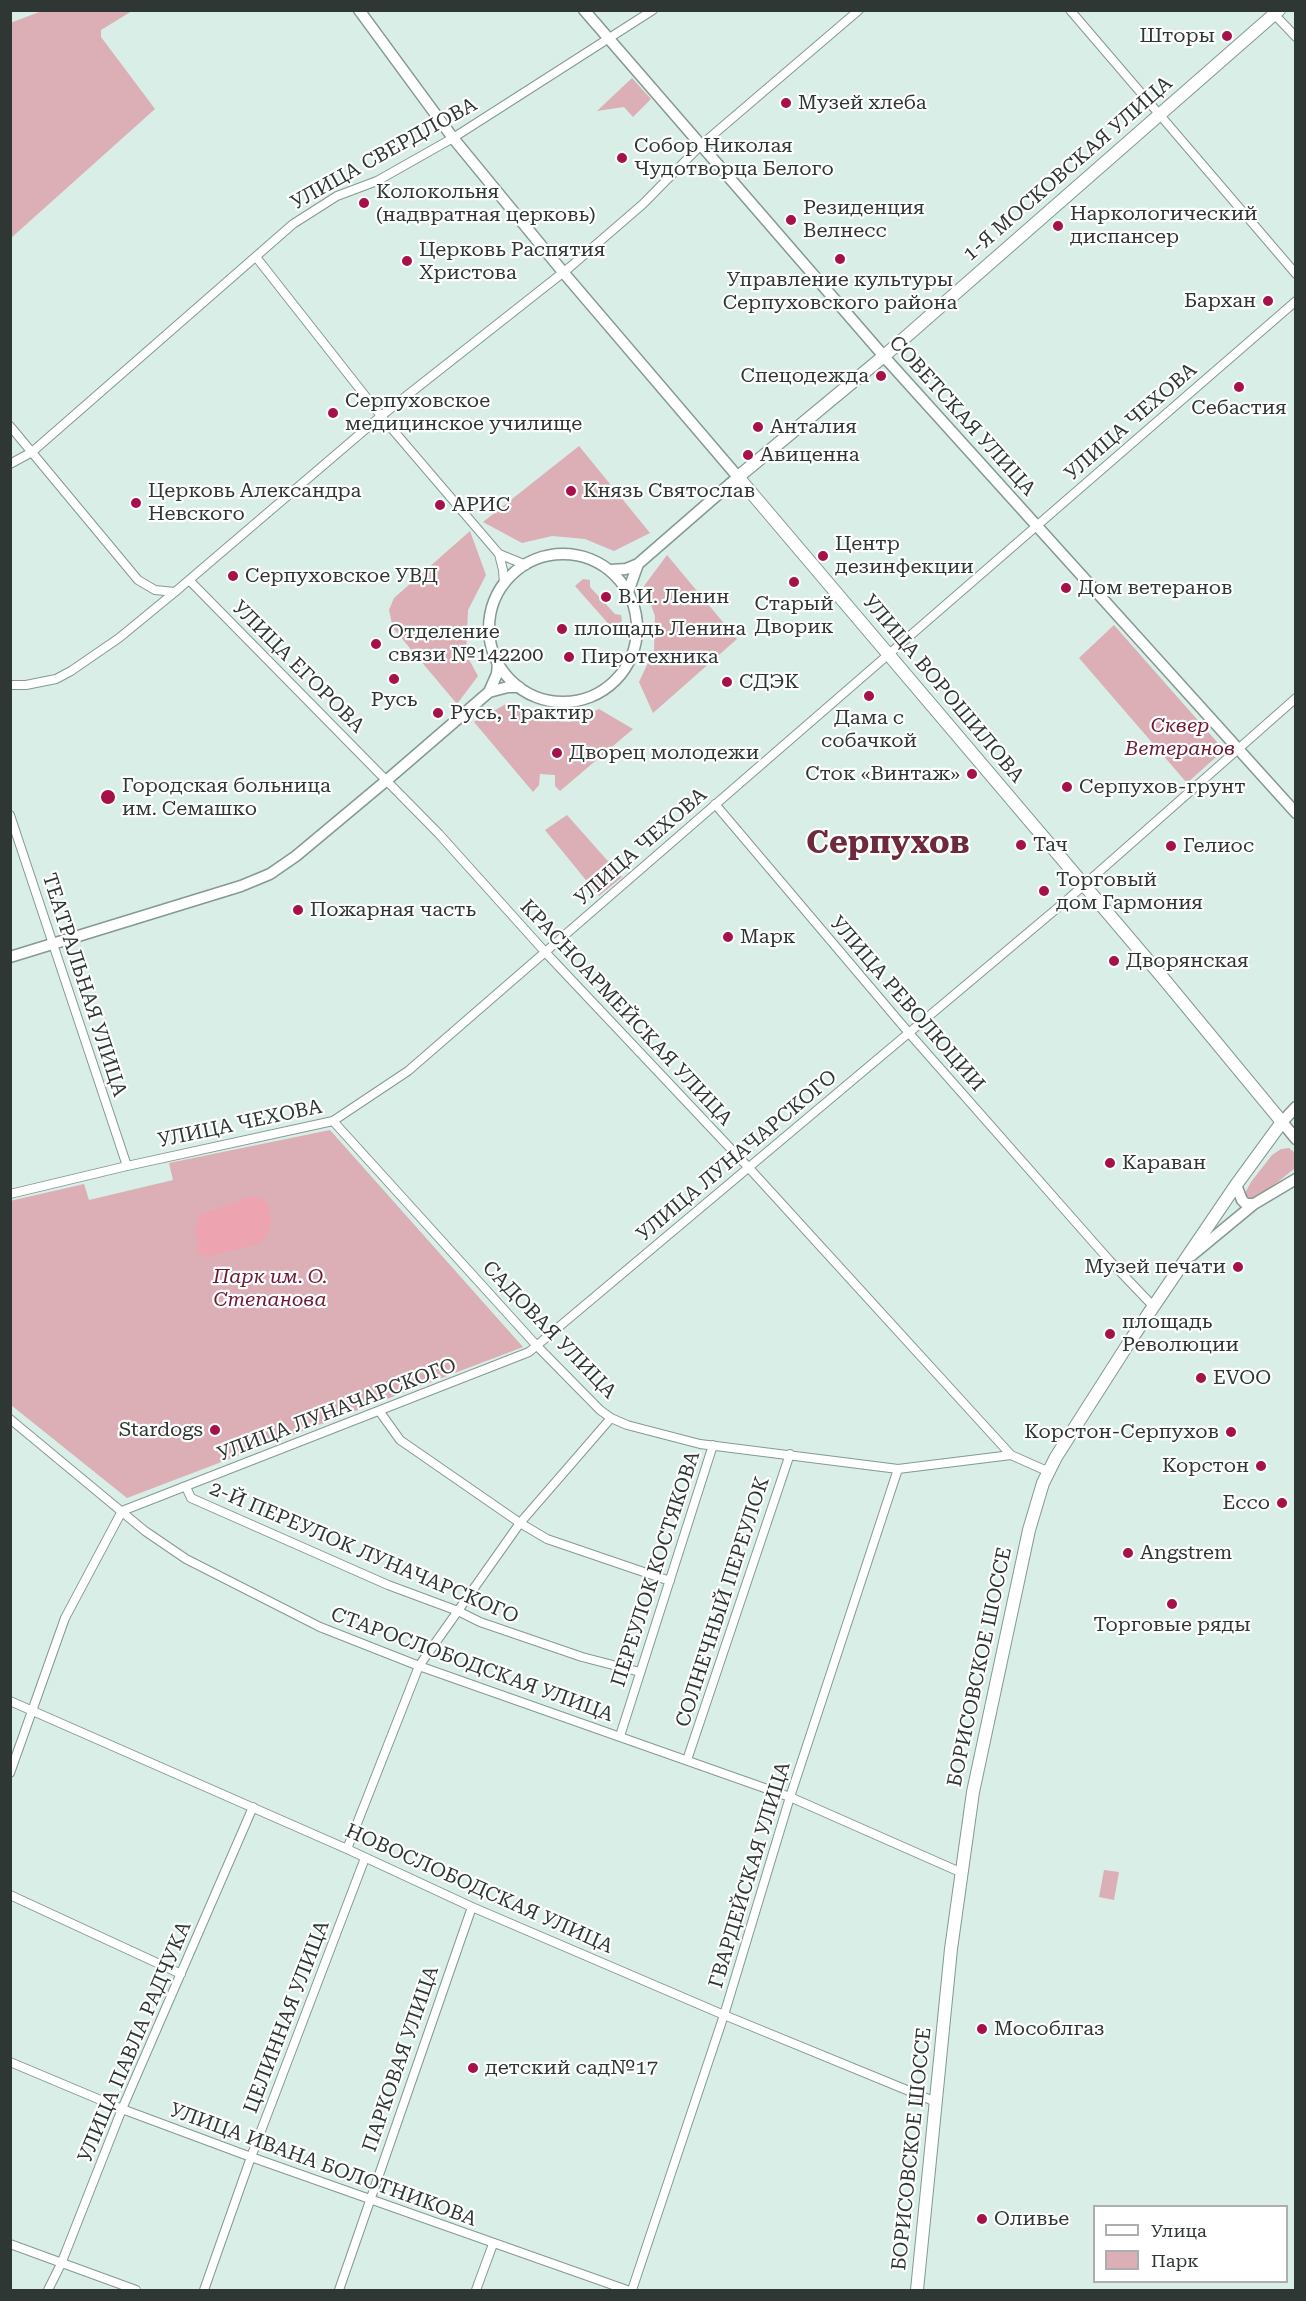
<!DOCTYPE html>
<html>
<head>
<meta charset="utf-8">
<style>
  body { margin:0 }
  #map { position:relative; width:1306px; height:2301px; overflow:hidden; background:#d8eee7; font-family:"Roboto Serif",serif }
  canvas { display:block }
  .frame { position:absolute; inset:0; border:12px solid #2f3735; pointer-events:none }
  .legend { position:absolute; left:1093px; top:2205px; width:195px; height:78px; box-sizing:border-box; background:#fff; border:2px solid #acafae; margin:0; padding:8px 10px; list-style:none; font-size:18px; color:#2f3735 }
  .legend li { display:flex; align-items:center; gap:12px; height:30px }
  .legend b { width:30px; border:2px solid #acafae }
</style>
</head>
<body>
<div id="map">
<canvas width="1306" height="2301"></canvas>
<div class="frame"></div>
<ul class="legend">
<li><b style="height:8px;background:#fff"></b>Улица</li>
<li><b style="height:16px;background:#dcaeb6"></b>Парк</li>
</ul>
</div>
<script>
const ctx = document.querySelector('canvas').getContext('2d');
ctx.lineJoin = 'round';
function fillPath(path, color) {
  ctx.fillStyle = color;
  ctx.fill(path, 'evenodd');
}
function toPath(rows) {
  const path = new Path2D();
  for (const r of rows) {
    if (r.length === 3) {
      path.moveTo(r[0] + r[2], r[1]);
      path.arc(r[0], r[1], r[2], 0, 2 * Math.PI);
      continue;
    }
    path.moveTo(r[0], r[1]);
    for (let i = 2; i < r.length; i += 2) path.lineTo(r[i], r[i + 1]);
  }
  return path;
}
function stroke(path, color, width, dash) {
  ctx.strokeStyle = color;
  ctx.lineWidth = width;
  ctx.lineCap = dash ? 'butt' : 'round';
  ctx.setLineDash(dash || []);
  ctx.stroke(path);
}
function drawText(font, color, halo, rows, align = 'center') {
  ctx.font = font + ' "Roboto Serif",serif';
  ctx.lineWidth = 4.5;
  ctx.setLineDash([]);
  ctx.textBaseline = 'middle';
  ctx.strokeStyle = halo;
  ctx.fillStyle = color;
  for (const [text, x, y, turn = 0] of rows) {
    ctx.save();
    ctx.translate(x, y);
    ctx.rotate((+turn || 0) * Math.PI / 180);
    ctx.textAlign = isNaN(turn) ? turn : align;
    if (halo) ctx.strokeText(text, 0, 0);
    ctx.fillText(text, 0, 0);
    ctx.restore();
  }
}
const green = toPath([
  [42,11,132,11,101,30,101,37,155,109,11,238,10,23],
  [632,78,651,99,633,117,624,107,597,111],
  [579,446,650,533,614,551,585,539,552,536,522,543,483,522],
  [470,531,486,575,468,610,466,654,478,676,457,704,393,628,389,610,394,598],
  [667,555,737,639,653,713,639,682,654,650,655,616,644,586],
  [583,579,590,580,590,587,615,614,621,615,622,621,613,629,575,586],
  [1114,625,1224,750,1187,783,1079,658],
  [506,704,532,718,569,722,599,709,633,729,560,791,555,786,555,775,540,774,539,785,533,792,474,722],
  [567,815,622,877,599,896,545,830],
  [330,1130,523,1347,127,1498,11,1405,10,1201,84,1184,89,1200,173,1180,169,1163],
  [1289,1148,1295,1153,1295,1168,1257,1199,1251,1201,1246,1198,1245,1193,1251,1182,1272,1155,1281,1149],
  [1104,1870,1119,1872,1114,1900,1099,1897]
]);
const water = toPath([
  [252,1196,262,1199,269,1205,271,1224,266,1237,259,1243,209,1257,198,1253,195,1232,198,1215]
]);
const street = toPath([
  [1070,10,1296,274],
  [1272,12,1296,37],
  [256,257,381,416,499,554,526,565],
  [10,426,138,580,155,590,175,592,381,416,570,267,643,204,701,145,859,10],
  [10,464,32,452,293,224,337,196,377,181,453,138,653,10],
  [499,554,503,570,504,584],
  [190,581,439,834,546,953,749,1168,1011,1455],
  [10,685,26,685,56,679,71,671,119,638,175,592],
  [715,804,909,1033,1109,1260,1154,1307],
  [10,815,127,1166],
  [333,1121,537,1346,600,1410,611,1418,627,1425,700,1444,898,1469,1011,1455,1047,1471],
  [10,1194,127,1166,333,1121,408,1071,1296,301],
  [380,1412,400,1440,520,1523,547,1539,670,1581],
  [10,1419,145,1531,186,1559,320,1627,419,1666,790,1797,960,1872],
  [186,1487,191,1498,388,1585,458,1611,480,1622,582,1657,640,1672],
  [10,1701,347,1849,472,1907,724,2015,936,2102],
  [620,1736,713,1445],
  [687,1760,790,1454],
  [10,1773,65,1618,122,1511,529,1352,1067,900,1296,698],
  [347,1849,419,1666,520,1523,611,1418],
  [10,1895,181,1974],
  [10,2062,122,2109,251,2157,627,2290],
  [10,2244,136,2290],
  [48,2290,61,2264,122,2109,253,1807],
  [204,2290,251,2157,365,1858],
  [339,2290,472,1907],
  [476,2290,493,2244],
  [632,2290,724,2015,790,1797,898,1469]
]);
const secondary = toPath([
  [359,10,453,138,563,272,738,477,638,564,628,592],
  [584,10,888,361,1296,813],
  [563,628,74],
  [611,570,626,569,638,564],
  [489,692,508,687,519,687],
  [10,957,241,886,270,874,296,856,387,780,489,692,497,674,498,663],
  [1296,1107,1282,1122,1296,1139],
  [1236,1185,1242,1200,1246,1204,1254,1204],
  [1191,1256,1254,1204,1296,1179]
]);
const primary = toPath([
  [917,2290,951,1949,973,1792,1029,1530,1043,1483,1056,1457,1130,1341,1236,1185,1282,1122,1163,978,738,477,884,356,1279,10]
]);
const markers = [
  [1227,36,6,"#a61149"],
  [786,103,6,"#a61149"],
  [622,158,6,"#a61149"],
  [364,203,6,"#a61149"],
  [791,220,6,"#a61149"],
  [1058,226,6,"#a61149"],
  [840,259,6,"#a61149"],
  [407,261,6,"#a61149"],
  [1268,301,6,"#a61149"],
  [881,376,6,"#a61149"],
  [1239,387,6,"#a61149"],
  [333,413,6,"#a61149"],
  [758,427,6,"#a61149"],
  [748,455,6,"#a61149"],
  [571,491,6,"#a61149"],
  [136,503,6,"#a61149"],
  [440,505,6,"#a61149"],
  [823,556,6,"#a61149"],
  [233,576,6,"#a61149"],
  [794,582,6,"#a61149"],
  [1066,588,6,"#a61149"],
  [606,597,6,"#a61149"],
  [562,629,6,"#a61149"],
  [376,644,6,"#a61149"],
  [569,657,6,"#a61149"],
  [394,679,6,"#a61149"],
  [727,682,6,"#a61149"],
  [869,696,6,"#a61149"],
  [438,713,6,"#a61149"],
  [557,753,6,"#a61149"],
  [972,774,6,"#a61149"],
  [1067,787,6,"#a61149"],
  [108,797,8,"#a61149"],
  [1021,845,6,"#a61149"],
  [1171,846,6,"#a61149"],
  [1044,891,6,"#a61149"],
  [298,910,6,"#a61149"],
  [728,937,6,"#a61149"],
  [1114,961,6,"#a61149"],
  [1110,1163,6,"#a61149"],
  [1238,1267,6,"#a61149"],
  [1110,1334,6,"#a61149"],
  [1201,1378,6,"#a61149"],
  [215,1430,6,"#a61149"],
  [1231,1432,6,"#a61149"],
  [1261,1466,6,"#a61149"],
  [1282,1503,6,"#a61149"],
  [1128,1553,6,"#a61149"],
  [1172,1604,6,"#a61149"],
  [982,2029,6,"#a61149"],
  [473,2068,6,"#a61149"],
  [982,2219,6,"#a61149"]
];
const poiNames = [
  ["Шторы",1215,36,"right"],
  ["Музей хлеба",798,103],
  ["Собор Николая",634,146],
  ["Чудотворца Белого",634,169],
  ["Колокольня",376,192],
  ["(надвратная церковь)",376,215],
  ["Резиденция",803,208],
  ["Велнесс",803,231],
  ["Наркологический",1070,214],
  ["диспансер",1070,237],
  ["Церковь Распятия",419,250],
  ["Христова",419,273],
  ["Управление культуры",840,280,"center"],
  ["Серпуховского района",840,303,"center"],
  ["Бархан",1256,301,"right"],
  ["Спецодежда",869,376,"right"],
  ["Серпуховское",345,401],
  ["медицинское училище",345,424],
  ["Себастия",1239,408,"center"],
  ["Анталия",770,427],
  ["Авиценна",760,455],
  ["Церковь Александра",148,491],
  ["Невского",148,514],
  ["Князь Святослав",583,491],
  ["АРИС",452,505],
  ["Центр",835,544],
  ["дезинфекции",835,567],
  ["Серпуховское УВД",245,576],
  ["Дом ветеранов",1078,588],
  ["В.И. Ленин",618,597],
  ["Старый",794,604,"center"],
  ["Дворик",794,627,"center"],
  ["площадь Ленина",574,629],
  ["Отделение",388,632],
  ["связи №142200",388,655],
  ["Пиротехника",581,657],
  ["СДЭК",739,682],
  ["Русь",394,700,"center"],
  ["Русь, Трактир",450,713],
  ["Дама с",869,718,"center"],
  ["собачкой",869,741,"center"],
  ["Дворец молодежи",569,753],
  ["Сток «Винтаж»",960,774,"right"],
  ["Городская больница",122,786],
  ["им. Семашко",122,809],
  ["Серпухов-грунт",1079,787],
  ["Тач",1033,845],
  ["Гелиос",1183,846],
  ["Торговый",1056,880],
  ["дом Гармония",1056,903],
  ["Пожарная часть",310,910],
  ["Марк",740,937],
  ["Дворянская",1126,961],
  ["Караван",1122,1163],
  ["Музей печати",1226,1267,"right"],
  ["площадь",1122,1322],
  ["Революции",1122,1345],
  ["EVOO",1213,1378],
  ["Stardogs",203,1430,"right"],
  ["Корстон-Серпухов",1219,1432,"right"],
  ["Корстон",1249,1466,"right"],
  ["Ecco",1270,1503,"right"],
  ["Angstrem",1140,1553],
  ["Торговые ряды",1172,1625,"center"],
  ["Мособлгаз",994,2029],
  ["детский сад№17",485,2068],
  ["Оливье",994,2219]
];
const streetNames = [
  ["УЛИЦА СВЕРДЛОВА",384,154,-29],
  ["1-Я МОСКОВСКАЯ УЛИЦА",1068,169,-41],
  ["СОВЕТСКАЯ УЛИЦА",962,416,48],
  ["УЛИЦА ЧЕХОВА",1131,422,-41],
  ["УЛИЦА ЕГОРОВА",298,667,45],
  ["УЛИЦА ВОРОШИЛОВА",943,689,50],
  ["УЛИЦА ЧЕХОВА",641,847,-41],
  ["ТЕАТРАЛЬНАЯ УЛИЦА",84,985,72],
  ["УЛИЦА РЕВОЛЮЦИИ",907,1004,49],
  ["КРАСНОАРМЕЙСКАЯ УЛИЦА",626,1013,47],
  ["УЛИЦА ЧЕХОВА",240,1124,-12],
  ["УЛИЦА ЛУНАЧАРСКОГО",737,1156,-40],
  ["САДОВАЯ УЛИЦА",549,1330,46],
  ["УЛИЦА ЛУНАЧАРСКОГО",337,1410,-21],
  ["2-Й ПЕРЕУЛОК ЛУНАЧАРСКОГО",364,1553,23],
  ["ПЕРЕУЛОК КОСТЯКОВА",656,1569,-72],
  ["СОЛНЕЧНЫЙ ПЕРЕУЛОК",723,1602,-72],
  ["СТАРОСЛОБОДСКАЯ УЛИЦА",472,1665,20],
  ["БОРИСОВСКОЕ ШОССЕ",980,1667,-78],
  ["ГВАРДЕЙСКАЯ УЛИЦА",750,1875,-73],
  ["НОВОСЛОБОДСКАЯ УЛИЦА",479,1889,24],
  ["ЦЕЛИННАЯ УЛИЦА",287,2017,-69],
  ["УЛИЦА ПАВЛА РАДЧУКА",135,2042,-67],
  ["ПАРКОВАЯ УЛИЦА",401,2059,-71],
  ["БОРИСОВСКОЕ ШОССЕ",912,2149,-84],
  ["УЛИЦА ИВАНА БОЛОТНИКОВА",323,2165,20]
];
const parkNames = [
  ["Сквер",1180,726],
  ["Ветеранов",1180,749],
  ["Парк им. О.",270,1277],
  ["Степанова",270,1300]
];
const townNames = [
  ["Серпухов",888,844]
];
fillPath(green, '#dcaeb6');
fillPath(water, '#eda3b0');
stroke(street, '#849992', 10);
stroke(secondary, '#849992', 13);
stroke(primary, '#849992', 14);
stroke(street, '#fff', 8);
stroke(secondary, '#fff', 10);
stroke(primary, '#fff', 12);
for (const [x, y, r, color] of markers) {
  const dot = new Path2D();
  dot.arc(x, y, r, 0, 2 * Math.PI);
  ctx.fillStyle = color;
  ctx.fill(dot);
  stroke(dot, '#fff', 2);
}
drawText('20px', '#2f3735', '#fff', poiNames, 'left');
drawText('20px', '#2f3735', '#fff', streetNames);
drawText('italic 20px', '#6e1933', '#fff', parkNames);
drawText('bold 32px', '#6e293a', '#fff', townNames);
</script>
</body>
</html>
